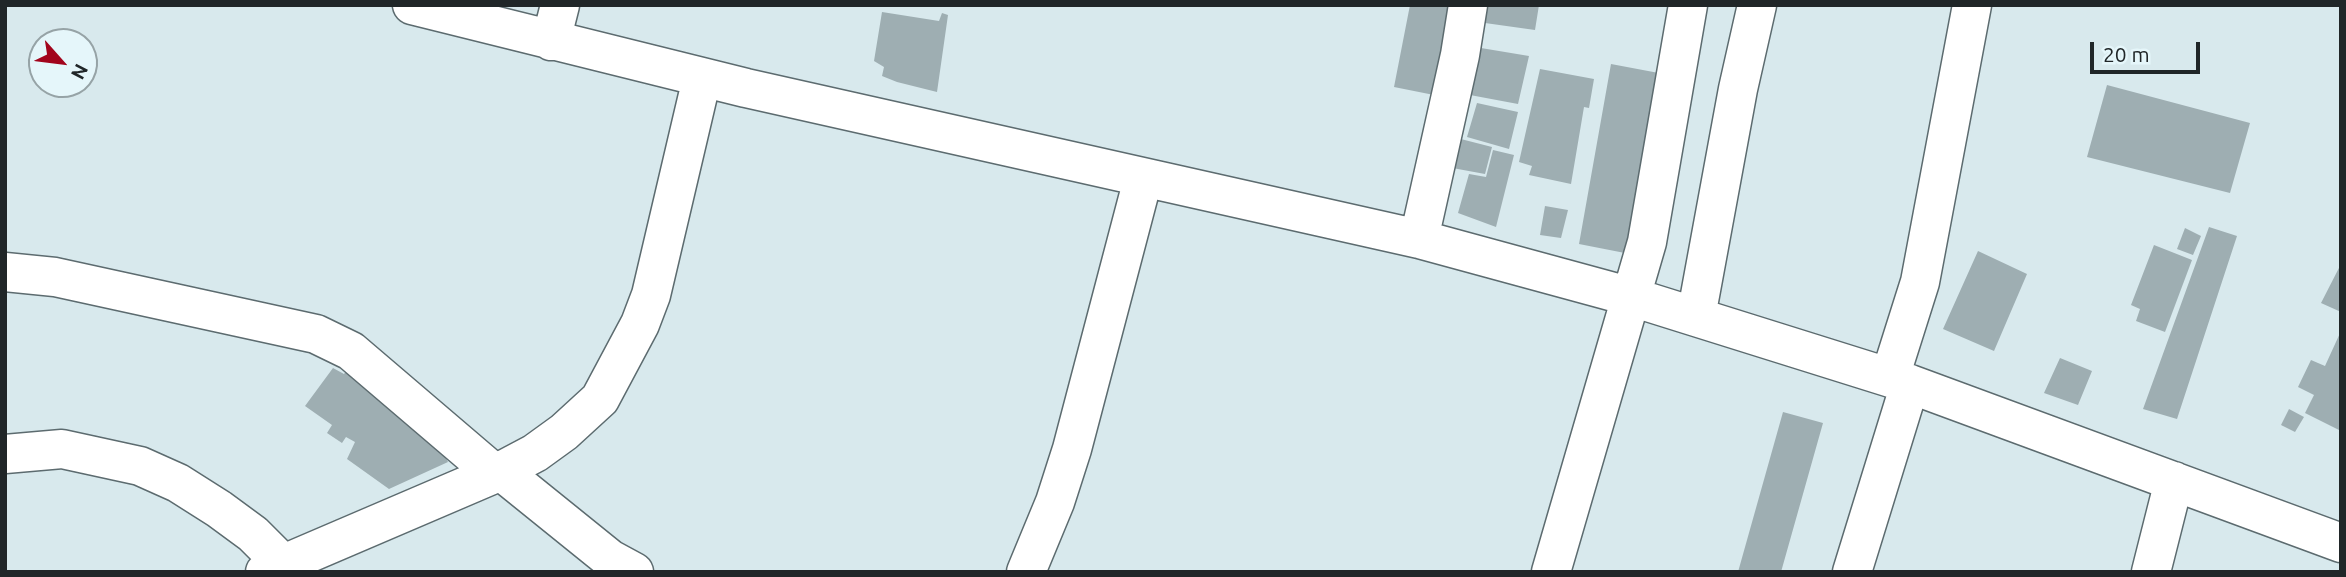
<!DOCTYPE html>
<html>
<head>
<meta charset="utf-8">
<style>
  body { margin:0 }
  #map { position:relative; width:2346px; height:577px; overflow:hidden; background:#d8e9ed; font-family:Ubuntu,sans-serif }
  canvas { display:block }
  .frame { position:absolute; inset:0; border:7px solid #202628; pointer-events:none }
  .north { position:absolute; left:28px; top:28px; width:70px; height:70px; box-sizing:border-box; background:#e5f6fa; border:2px solid #96a3a6; border-radius:50%; rotate:118deg; font-size:19px; font-weight:700; line-height:28px; text-align:center; color:#202628 }
  .north::after { content:''; display:block; margin:auto; width:24px; height:32px; background:#a2041c; clip-path:polygon(50% 0,100% 100%,50% 72%,0 100%) }
  .scale { position:absolute; left:2090px; top:42px; width:110px; height:32px; box-sizing:border-box; border:4px solid #202628; border-top:0; padding-left:9px; font-size:21px; line-height:24px; white-space:nowrap; color:#202628; -webkit-text-stroke:5px #e5f6fa; paint-order:stroke }
</style>
</head>
<body>
<div id="map">
<canvas width="2346" height="577"></canvas>
<div class="frame"></div>
<div class="north">N</div>
<div class="scale">20 m</div>
</div>
<script>
const ctx = document.querySelector('canvas').getContext('2d');
ctx.lineJoin = 'round';
function fillPath(path, color) {
  ctx.fillStyle = color;
  ctx.fill(path, 'evenodd');
}
function toPath(rows) {
  const path = new Path2D();
  for (const r of rows) {
    path.moveTo(r[0], r[1]);
    for (let i = 2; i < r.length; i += 2) path.lineTo(r[i], r[i + 1]);
  }
  return path;
}
function stroke(path, color, width, dash) {
  ctx.strokeStyle = color;
  ctx.lineWidth = width;
  ctx.lineCap = dash ? 'butt' : 'round';
  ctx.setLineDash(dash || []);
  ctx.stroke(path);
}
const building = toPath([
  [1410,5,1452,5,1439,96,1394,87],
  [1488,5,1539,5,1535,30,1485,23],
  [882,12,939,21,942,13,948,15,937,92,897,82,882,76,884,67,874,61],
  [1481,48,1529,56,1518,104,1470,95],
  [1611,64,1664,74,1630,254,1579,244],
  [1540,69,1594,79,1589,108,1584,107,1571,184,1529,175,1532,166,1519,162],
  [2107,85,2250,123,2230,193,2087,157],
  [1477,103,1518,112,1509,149,1467,137],
  [1453,137,1492,147,1485,174,1447,167],
  [1493,150,1514,155,1496,227,1458,213,1469,174,1486,177],
  [1545,206,1568,210,1561,238,1540,235],
  [2209,227,2237,236,2177,419,2143,409],
  [2185,228,2201,236,2193,255,2177,249],
  [2154,245,2192,260,2165,332,2136,321,2140,309,2131,305],
  [1978,251,2027,274,1994,351,1943,329],
  [2341,264,2341,312,2321,303],
  [2341,331,2341,431,2305,413,2314,395,2298,387,2311,360,2325,366],
  [2060,358,2092,371,2078,405,2044,393],
  [333,368,344,374,347,370,440,446,448,462,389,489,347,459,355,442,346,437,342,443,327,433,332,425,305,406],
  [2289,409,2304,417,2295,432,2281,425],
  [1783,412,1823,423,1781,572,1738,572]
]);
const minor = toPath([
  [412,5,746,88,1419,239,1632,297,1910,384,2341,543],
  [551,41,560,5],
  [1419,239,1460,55,1468,5],
  [5,272,55,277,316,334,351,351,495,474],
  [1696,317,1738,89,1757,5],
  [1890,377,1920,282,1972,5],
  [5,454,62,449,140,466,178,483,219,509,253,534,291,572],
  [501,471,610,559,634,572],
  [265,572,501,471,535,453,564,432,600,399,640,324,651,295,702,78],
  [1026,572,1055,502,1072,449,1143,179],
  [1551,572,1647,242,1688,5],
  [1852,572,1910,384],
  [2151,572,2174,481]
]);
fillPath(building, '#9eaeb2');
stroke(minor, '#5c6b6f', 41);
stroke(minor, '#fff', 38);
</script>
</body>
</html>
